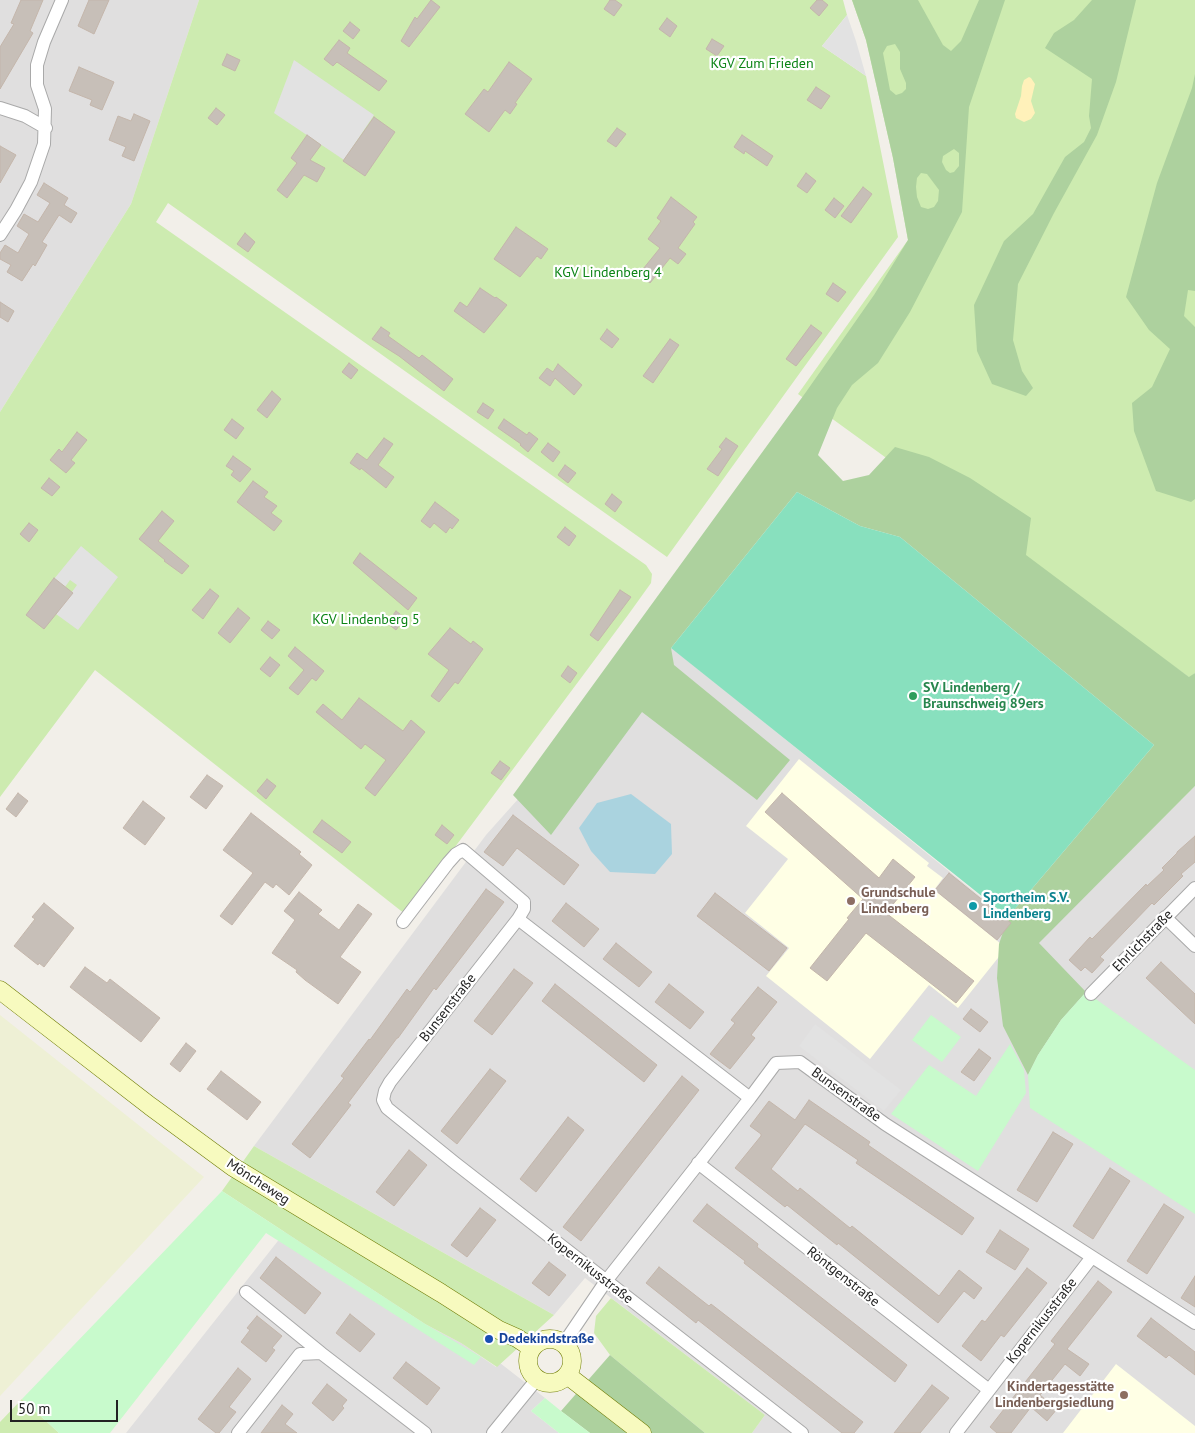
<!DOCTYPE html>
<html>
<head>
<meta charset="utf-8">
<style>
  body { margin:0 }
  #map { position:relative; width:1195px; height:1433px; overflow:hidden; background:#f2efe9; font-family:"PT Sans",sans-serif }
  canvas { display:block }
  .scale { position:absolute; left:10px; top:1400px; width:108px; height:22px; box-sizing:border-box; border:2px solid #222; border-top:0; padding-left:6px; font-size:15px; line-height:18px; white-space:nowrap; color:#222; -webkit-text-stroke:4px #fff; paint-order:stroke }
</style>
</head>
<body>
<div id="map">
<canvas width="1195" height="1433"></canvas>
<div class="scale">50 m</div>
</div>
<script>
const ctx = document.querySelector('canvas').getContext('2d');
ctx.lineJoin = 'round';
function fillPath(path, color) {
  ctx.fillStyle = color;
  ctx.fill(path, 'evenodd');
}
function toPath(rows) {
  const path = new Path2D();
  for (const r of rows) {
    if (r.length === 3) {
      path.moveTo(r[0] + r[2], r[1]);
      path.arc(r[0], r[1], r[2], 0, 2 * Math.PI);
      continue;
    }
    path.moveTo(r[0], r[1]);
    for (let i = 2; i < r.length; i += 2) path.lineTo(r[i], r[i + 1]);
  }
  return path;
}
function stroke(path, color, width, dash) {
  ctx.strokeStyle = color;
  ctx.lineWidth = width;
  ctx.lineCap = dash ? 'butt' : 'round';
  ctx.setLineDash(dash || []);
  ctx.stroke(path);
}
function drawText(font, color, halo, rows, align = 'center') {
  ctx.font = font + ' "PT Sans",sans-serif';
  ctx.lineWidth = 4.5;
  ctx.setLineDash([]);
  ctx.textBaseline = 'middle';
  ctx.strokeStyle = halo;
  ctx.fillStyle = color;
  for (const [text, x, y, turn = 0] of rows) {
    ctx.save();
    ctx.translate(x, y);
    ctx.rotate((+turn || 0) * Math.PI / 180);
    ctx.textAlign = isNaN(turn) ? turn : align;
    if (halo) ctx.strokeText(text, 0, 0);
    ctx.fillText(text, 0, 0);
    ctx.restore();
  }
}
const residential = toPath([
  [0,0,199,0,131,204,0,412],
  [661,639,1038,943,1195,786,1195,1433,752,1433,765,1415,585,1278,554,1315,254,1146,486,835],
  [285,1232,425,1324,461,1343,496,1367,500,1363,545,1398,531,1411,559,1433,126,1433]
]);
const education = toPath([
  [799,759,929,863,927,866,943,878,934,890,1006,948,958,1008,929,985,870,1059,766,976,789,948,745,913,788,859,746,826],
  [1116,1364,1195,1426,1195,1433,1063,1433]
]);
const farmland = toPath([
  [0,1015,204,1177,0,1396]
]);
const grass = toPath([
  [199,0,843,0,847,15,822,46,866,76,898,237,667,557,168,203,156,222,646,565,652,574,651,583,628,615,405,914,95,670,0,797,0,412,131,204],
  [852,0,1195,0,1195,673,1190,678,798,394,908,240,893,158,866,40],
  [254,1146,554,1315,497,1367,461,1343,425,1324,222,1191],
  [611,1298,765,1415,752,1433,705,1433,610,1355,594,1333,596,1316],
  [22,1399,59,1433,0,1433,0,1422]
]);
const forest = toPath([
  [852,0,918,0,943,45,951,51,961,41,979,0,1005,0,969,107,962,212,910,312,878,363,852,385,837,408,818,455,843,481,869,475,895,447,929,457,970,478,1031,518,1026,555,1189,677,1195,673,1195,786,1039,943,1086,992,1061,1020,1038,1055,1028,1075,1003,1026,997,978,999,944,1008,917,1154,745,900,537,860,526,797,492,671,648,674,665,790,760,757,800,642,712,551,835,513,795,806,392,874,295,908,240,893,158,866,40],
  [895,44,900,52,900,69,906,83,906,89,902,93,896,95,890,90,883,53,887,46],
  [954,149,959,153,959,166,954,172,950,173,946,170,942,162,943,156],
  [921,173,927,174,939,190,938,201,934,207,928,209,921,207,917,197,916,187,917,178],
  [1092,0,1136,0,1116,82,1097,135,1054,213,1018,284,1013,340,1022,371,1033,388,1026,396,992,384,977,351,974,305,1004,241,1033,214,1065,157,1084,142,1091,128,1089,116,1092,79,1045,48,1054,33,1074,20],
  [1195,74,1195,291,1188,290,1184,316,1195,327,1195,499,1191,502,1156,491,1134,431,1132,403,1152,387,1170,349,1149,330,1126,297,1157,183,1192,88],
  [610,1355,705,1433,590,1433,561,1411]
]);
const sand = toPath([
  [1029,77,1031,78,1035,84,1031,101,1035,113,1031,119,1024,122,1016,118,1015,114,1021,96,1022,86,1024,80]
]);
const park = toPath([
  [1086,992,1195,1070,1195,1214,1030,1108,1028,1075,1038,1055,1061,1020],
  [931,1015,961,1037,942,1062,912,1040],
  [1010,1044,1024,1070,1026,1093,978,1171,891,1114,929,1065,976,1096],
  [222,1191,425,1324,481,1357,474,1365,266,1233,110,1433,59,1433,22,1399],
  [545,1398,561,1411,590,1433,559,1433,531,1411]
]);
const pitch = toPath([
  [797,492,860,526,900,537,1154,745,1008,917,671,648]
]);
const parking = toPath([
  [847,15,856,41,866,76,822,46],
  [294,60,374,115,344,160,274,113],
  [81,546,118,577,78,630,56,614,77,585,70,580,65,587,54,579],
  [815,1024,901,1090,884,1111,799,1046]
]);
const water = toPath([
  [631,794,671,824,672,854,655,874,610,872,591,851,579,828,597,803]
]);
const building = toPath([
  [21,0,43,0,30,31,33,33,0,89,0,47,14,24,11,23,21,0],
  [89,0,109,0,94,34,78,26,89,0],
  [431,0,440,7,409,47,401,41,415,17,417,19,431,0],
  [610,0,615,0,622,5,614,16,604,9,610,0],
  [817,0,822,0,828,5,819,16,810,8,817,0],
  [667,18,677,26,670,37,659,29,667,18],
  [350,22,360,30,353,39,343,31,350,22],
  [712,39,724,46,717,56,706,49,712,39],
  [339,40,350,48,347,53,387,81,379,91,337,62,333,66,324,59,339,40],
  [227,54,240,60,235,71,222,65,227,54],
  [509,62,532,79,515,103,517,104,510,114,505,110,489,132,465,114,484,89,488,92,509,62],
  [79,67,114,82,102,110,90,105,92,100,69,91,79,67],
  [816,87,830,96,821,109,807,100,816,87],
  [216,108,225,115,217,125,208,118,216,108],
  [134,114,150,121,134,161,122,156,126,147,109,140,118,116,131,121,134,114],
  [374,117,395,132,365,176,343,161,374,117],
  [617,128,626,134,616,147,607,141,617,128],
  [307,135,321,145,310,160,325,168,317,182,304,175,287,198,277,190,297,163,291,158,307,135],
  [742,135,773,156,767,166,745,151,744,154,734,147,742,135],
  [0,146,16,155,0,183,0,146],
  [806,173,816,181,807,193,797,186,806,173],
  [44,183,68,198,64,205,77,213,71,223,59,215,42,242,47,245,35,266,33,264,22,281,7,272,11,265,0,259,0,253,5,245,18,253,29,234,17,226,24,214,38,222,50,203,37,195,44,183],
  [863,187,872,194,851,223,841,216,863,187],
  [671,197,697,217,693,222,695,224,678,248,686,254,678,264,670,258,650,283,639,274,660,248,648,239,661,221,657,218,671,197],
  [834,198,844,206,835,218,825,210,834,198],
  [516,227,548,249,541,259,537,256,520,277,494,259,516,227],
  [245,233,255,242,248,252,237,244,245,233],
  [833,283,846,292,838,302,826,294,833,283],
  [480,288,495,298,496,297,507,305,484,333,454,311,460,302,467,307,480,288],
  [0,302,14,311,8,322,0,317,0,302],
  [811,325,822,333,796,366,786,359,811,325],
  [381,327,390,333,388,336,419,358,422,355,453,379,444,391,399,356,372,339,381,327],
  [607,329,619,339,612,348,600,339,607,329],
  [670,339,679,345,653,383,643,376,670,339],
  [349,363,358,370,351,379,342,372,349,363],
  [558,364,582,385,574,395,555,378,550,386,539,378,547,368,553,372,558,364],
  [272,391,281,399,267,418,257,410,272,391],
  [483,403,494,410,488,419,477,412,483,403],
  [232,419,244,428,236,439,224,430,232,419],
  [504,419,527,435,529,432,538,439,528,452,520,445,521,444,498,428,504,419],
  [77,432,87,440,71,460,75,463,66,473,50,460,59,449,62,452,77,432],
  [384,438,393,444,378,465,394,477,386,488,361,468,360,470,350,463,357,453,367,460,384,438],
  [726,438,738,446,718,476,707,469,722,449,719,447,726,438],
  [548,443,560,452,553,462,541,452,548,443],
  [233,456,251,469,240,482,231,475,234,471,226,466,233,456],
  [565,465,576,473,568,483,558,475,565,465],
  [49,478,60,487,52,496,41,488,49,478],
  [253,481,268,492,264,497,277,506,271,513,282,521,274,531,237,502,253,481],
  [612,494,622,502,615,512,605,504,612,494],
  [435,502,459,520,452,529,450,527,446,533,434,523,430,528,421,521,435,502],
  [162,511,174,521,158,541,189,566,182,574,164,561,165,560,139,539,162,511],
  [29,523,38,530,29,542,20,534,29,523],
  [565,527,576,536,569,546,557,537,565,527],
  [360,553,417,598,408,610,353,563,360,553],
  [54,578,73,593,44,629,26,615,54,578],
  [210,589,219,596,203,619,192,610,210,589],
  [620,590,631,597,598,641,590,635,620,590],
  [238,608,250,618,230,643,218,633,238,608],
  [396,611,405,618,396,630,387,623,396,611],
  [268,621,280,630,272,639,261,630,268,621],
  [450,628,471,644,473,641,483,649,458,684,455,682,439,702,431,696,449,670,428,654,450,628],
  [295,647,324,671,316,681,312,678,298,695,289,688,304,670,288,656,295,647],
  [270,657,280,665,270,677,260,669,270,657],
  [568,666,577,673,570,683,561,676,568,666],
  [359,698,403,731,411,720,425,732,375,796,365,788,386,760,365,744,361,749,316,712,323,704,342,720,359,698],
  [500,761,510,768,501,780,491,773,500,761],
  [207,775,223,786,206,809,190,797,207,775],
  [267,779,276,786,266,799,257,791,267,779],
  [18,793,28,801,16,817,6,809,18,793],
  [782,793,879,878,893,859,915,877,886,913,974,981,956,1003,866,933,827,981,810,968,849,919,847,918,863,899,765,812,782,793],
  [143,801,165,818,145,845,123,828,143,801],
  [251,813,301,852,299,854,312,865,289,895,276,884,273,888,265,882,232,925,220,916,253,873,223,850,251,813],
  [513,815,579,865,564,885,517,848,503,866,484,852,513,815],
  [322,820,351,842,342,853,313,832,322,820],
  [442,825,454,835,447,844,435,835,442,825],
  [1195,836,1195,862,1181,874,1183,876,1154,905,1152,903,1100,957,1104,960,1092,973,1085,967,1081,971,1069,960,1090,937,1092,939,1146,884,1147,886,1164,870,1162,868,1177,853,1177,852,1195,836],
  [949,873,1011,923,997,940,935,890,949,873],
  [486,889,504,902,436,990,434,988,398,1038,397,1038,348,1103,351,1105,310,1158,292,1144,344,1078,341,1076,369,1039,370,1040,407,989,410,992,486,889],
  [299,892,322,910,318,914,339,930,358,904,372,914,340,957,361,972,338,1004,305,980,296,972,297,970,272,953,295,920,284,911,299,892],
  [715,893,787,948,769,971,697,916,715,893],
  [44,903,74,928,44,967,39,963,38,965,14,946,35,919,32,917,44,903],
  [566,903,599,929,584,947,552,921,566,903],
  [616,943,652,972,639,987,603,959,616,943],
  [1161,962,1195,994,1195,1024,1146,978,1161,962],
  [85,967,107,983,110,979,160,1018,141,1042,70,987,85,967],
  [514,969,533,983,492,1035,474,1021,514,969],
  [555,984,657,1065,644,1082,542,1001,555,984],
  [669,984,704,1012,690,1029,655,1002,669,984],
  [758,987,777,1002,751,1035,755,1038,730,1069,710,1054,735,1023,731,1020,758,987],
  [971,1009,988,1022,980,1032,963,1019,971,1009],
  [186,1043,196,1051,180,1072,170,1064,186,1043],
  [979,1049,991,1058,974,1081,961,1072,979,1049],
  [490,1069,506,1081,457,1144,441,1131,490,1069],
  [221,1071,261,1102,247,1120,207,1089,221,1071],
  [682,1076,699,1090,581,1241,563,1227,682,1076],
  [809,1100,870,1142,868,1145,974,1218,962,1235,856,1163,858,1160,805,1124,771,1169,798,1191,800,1188,850,1228,852,1226,939,1296,959,1270,982,1288,974,1299,964,1291,938,1323,838,1243,837,1245,787,1205,785,1207,735,1168,761,1136,761,1134,750,1126,769,1101,795,1120,809,1100],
  [568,1117,584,1130,536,1192,520,1179,568,1117],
  [1053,1132,1073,1144,1037,1202,1017,1190,1053,1132],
  [409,1150,427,1165,394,1206,376,1192,409,1150],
  [1110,1168,1130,1181,1093,1239,1073,1226,1110,1168],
  [707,1204,758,1244,757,1247,907,1365,895,1382,744,1263,745,1261,693,1221,707,1204],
  [1164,1204,1184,1217,1147,1274,1127,1261,1164,1204],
  [480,1208,496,1220,467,1257,451,1245,480,1208],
  [1000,1230,1029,1249,1015,1270,986,1252,1000,1230],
  [276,1257,321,1293,305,1314,260,1278,276,1257],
  [549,1262,566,1275,549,1296,532,1283,549,1262],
  [659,1267,709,1306,711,1304,863,1422,854,1433,842,1433,698,1320,696,1323,646,1283,659,1267],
  [1027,1268,1047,1283,1004,1337,1001,1335,981,1361,962,1346,982,1320,985,1322,1027,1268],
  [1195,1276,1195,1307,1181,1298,1195,1276],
  [1098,1281,1112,1292,1067,1349,1089,1364,1080,1376,1065,1364,1040,1395,1057,1409,1047,1421,1031,1407,1011,1433,997,1433,990,1427,1055,1344,1051,1341,1098,1281],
  [350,1314,375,1334,360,1352,336,1333,350,1314],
  [257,1316,282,1336,272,1348,275,1350,266,1362,241,1342,250,1330,247,1328,257,1316],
  [1151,1318,1195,1352,1195,1375,1169,1355,1166,1358,1137,1336,1151,1318],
  [406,1362,440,1388,427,1405,393,1378,406,1362],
  [238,1368,251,1379,229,1407,236,1412,219,1433,216,1433,198,1419,238,1368],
  [327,1384,347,1400,342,1406,344,1408,333,1421,312,1403,327,1384],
  [932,1385,949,1398,920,1433,894,1433,932,1385],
  [282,1405,293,1414,285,1424,297,1433,261,1433,282,1405]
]);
const minor = toPath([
  [0,108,25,116,46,128],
  [0,235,16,210,31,182,44,144,45,109,37,85,37,65,44,42,62,0],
  [1165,917,1195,946],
  [403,922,448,863,456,854,463,850,524,902,524,909,518,919],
  [1091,994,1195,888],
  [698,1163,989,1390],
  [246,1292,321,1353],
  [564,1343,606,1281,750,1098],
  [238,1433,300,1354,321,1353,425,1433],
  [493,1433,537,1379],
  [802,1433,455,1163,387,1108,383,1100,385,1091,390,1082,518,919,750,1098,776,1063,800,1062,885,1124,1195,1323],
  [956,1433,1092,1257]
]);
const secondary = toPath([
  [0,990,150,1106,233,1167,441,1293,499,1330,517,1338,532,1348],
  [550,1361,22],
  [567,1375,642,1433]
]);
const markers = [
  [913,696,5,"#2e9e5b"],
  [851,901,5,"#8d6e63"],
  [973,906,5,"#0f9aa8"],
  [489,1339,5,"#1a4fb4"],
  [1124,1395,5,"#8d6e63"]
];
const parkNames = [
  ["KGV Zum Frieden",762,64],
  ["KGV Lindenberg 4",608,273],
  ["KGV Lindenberg 5",366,620]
];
const leisureNames = [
  ["SV Lindenberg /",923,688],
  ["Braunschweig 89ers",923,704]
];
const educationNames = [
  ["Grundschule",861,893],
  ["Lindenberg",861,909],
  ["Kindertagesstätte",1114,1387,"right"],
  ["Lindenbergsiedlung",1114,1403,"right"]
];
const cultureNames = [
  ["Sportheim S.V.",983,898],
  ["Lindenberg",983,914]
];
const streetNames = [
  ["Ehrlichstraße",1143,941,-46],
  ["Bunsenstraße",448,1008,-52],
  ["Bunsenstraße",846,1095,36],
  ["Möncheweg",258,1182,33],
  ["Kopernikusstraße",590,1269,38],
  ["Röntgenstraße",843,1277,38],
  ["Kopernikusstraße",1042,1321,-52]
];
const transitNames = [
  ["Dedekindstraße",499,1339]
];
fillPath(residential, '#e0dfdf');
fillPath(education, '#ffffe5');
fillPath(farmland, '#eef0d5');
fillPath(grass, '#cdebb0');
fillPath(forest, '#add19e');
fillPath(sand, '#fff1ba');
fillPath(park, '#c8facc');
fillPath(pitch, '#88e0be');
fillPath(parking, '#e2e2e2');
fillPath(water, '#aad3df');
fillPath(building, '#c7bfb8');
stroke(building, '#c4b6ab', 1);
stroke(minor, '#a9a9a9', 14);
stroke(secondary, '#707d05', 19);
stroke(minor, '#fff', 12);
stroke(secondary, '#f7fabf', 18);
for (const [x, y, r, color] of markers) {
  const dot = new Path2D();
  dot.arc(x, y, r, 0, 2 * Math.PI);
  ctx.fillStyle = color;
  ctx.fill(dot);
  stroke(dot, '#fff', 2);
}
drawText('14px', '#0c8416', '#fff', parkNames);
drawText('bold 14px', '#27864d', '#fff', leisureNames, 'left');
drawText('bold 14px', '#785e54', '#fff', educationNames, 'left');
drawText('bold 14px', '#0d838f', '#fff', cultureNames, 'left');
drawText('14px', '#222', '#fff', streetNames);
drawText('bold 14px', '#164399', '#fff', transitNames, 'left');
</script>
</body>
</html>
